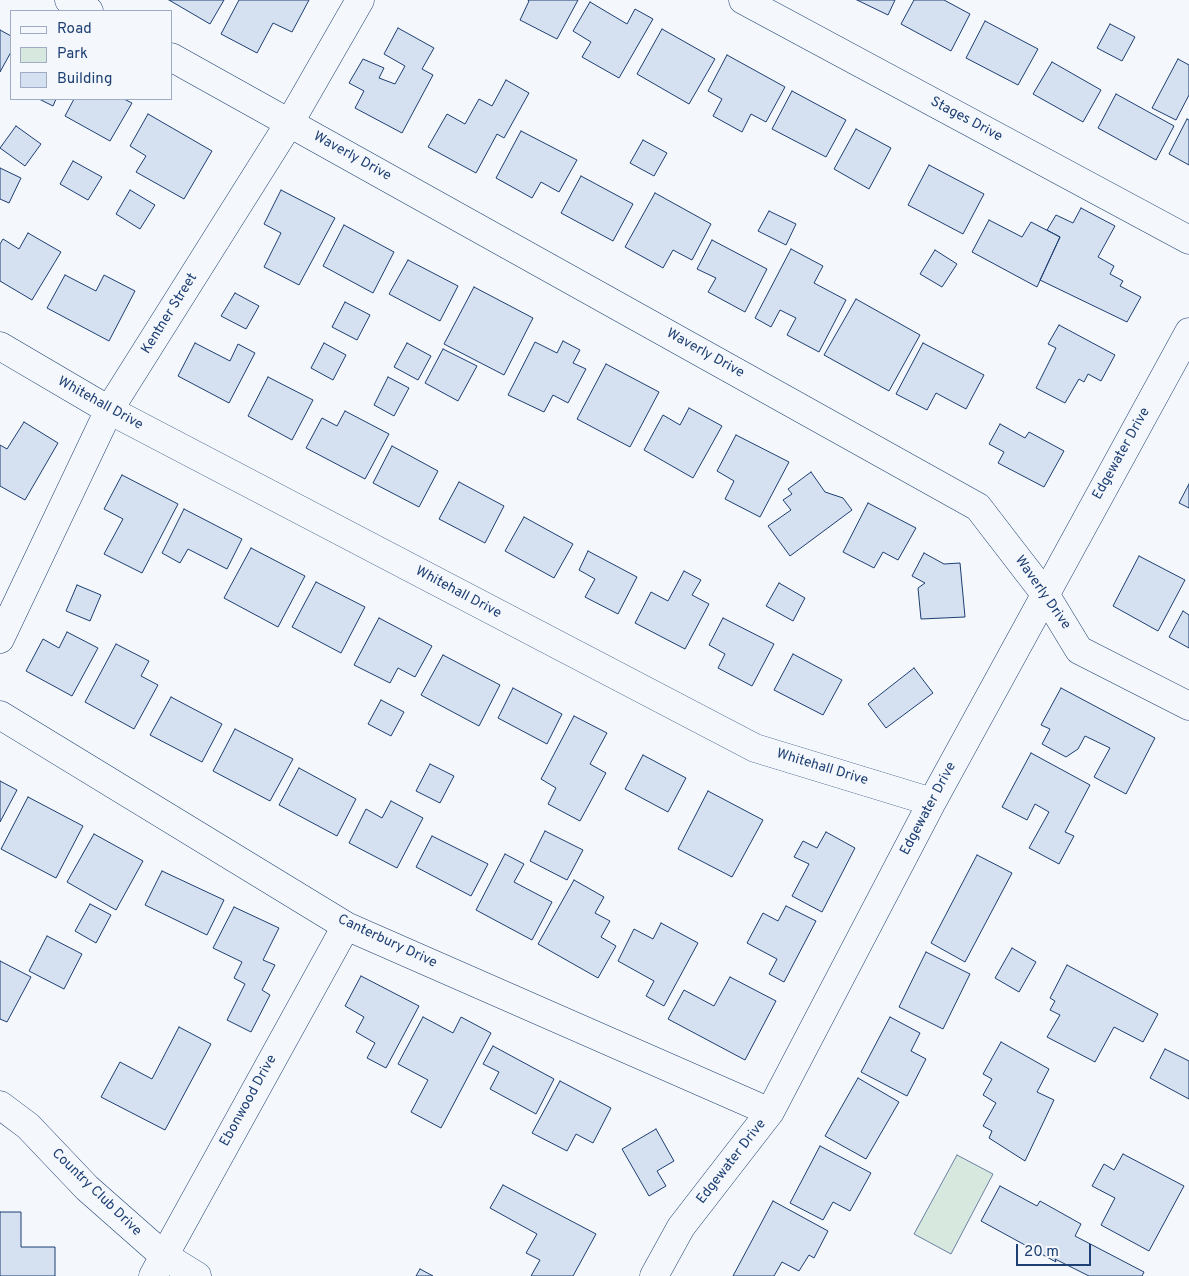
<!DOCTYPE html>
<html>
<head>
<meta charset="utf-8">
<style>
  body { margin:0 }
  #map { position:relative; width:1189px; height:1276px; overflow:hidden; background:#f4f7fb; font-family:Overpass,sans-serif }
  canvas { display:block }
  .legend { position:absolute; left:10px; top:10px; width:162px; height:90px; box-sizing:border-box; background:#f4f7fb; border:1px solid #9eadc5; margin:0; padding:6px 9px; list-style:none; font-size:15px; color:#1d3f73 }
  .legend li { display:flex; align-items:center; gap:10px; height:25px }
  .legend b { width:25px; border:1px solid #9eadc5 }
  .scale { position:absolute; left:1016px; top:1244px; width:75px; height:22px; box-sizing:border-box; border:2px solid #1d3f73; border-top:0; padding-left:6px; font-size:15px; line-height:18px; white-space:nowrap; color:#1d3f73; -webkit-text-stroke:4px #f4f7fb; paint-order:stroke }
</style>
</head>
<body>
<div id="map">
<canvas width="1189" height="1276"></canvas>
<ul class="legend">
<li><b style="height:6px;background:#f4f7fb"></b>Road</li>
<li><b style="height:14px;background:#d7e8df"></b>Park</li>
<li><b style="height:14px;background:#d5e0f0"></b>Building</li>
</ul>
<div class="scale">20 m</div>
</div>
<script>
const ctx = document.querySelector('canvas').getContext('2d');
ctx.lineJoin = 'round';
function fillPath(path, color) {
  ctx.fillStyle = color;
  ctx.fill(path, 'evenodd');
}
function toPath(rows) {
  const path = new Path2D();
  for (const r of rows) {
    path.moveTo(r[0], r[1]);
    for (let i = 2; i < r.length; i += 2) path.lineTo(r[i], r[i + 1]);
  }
  return path;
}
function stroke(path, color, width, dash) {
  ctx.strokeStyle = color;
  ctx.lineWidth = width;
  ctx.lineCap = dash ? 'butt' : 'round';
  ctx.setLineDash(dash || []);
  ctx.stroke(path);
}
function drawText(font, color, halo, rows, align = 'center') {
  ctx.font = font + ' Overpass,sans-serif';
  ctx.lineWidth = 4;
  ctx.setLineDash([]);
  ctx.textBaseline = 'middle';
  ctx.strokeStyle = halo;
  ctx.fillStyle = color;
  for (const [text, x, y, turn = 0] of rows) {
    ctx.save();
    ctx.translate(x, y);
    ctx.rotate((+turn || 0) * Math.PI / 180);
    ctx.textAlign = isNaN(turn) ? turn : align;
    if (halo) ctx.strokeText(text, 0, 0);
    ctx.fillText(text, 0, 0);
    ctx.restore();
  }
}
const green = toPath([
  [957,1155,993,1174,951,1254,914,1234,957,1155]
]);
const building = toPath([
  [169,0,224,0,210,24,169,0],
  [239,0,309,0,292,32,273,23,257,53,221,34,239,0],
  [528,0,578,0,557,39,520,20,529,1,528,0],
  [857,0,895,0,888,15,857,0],
  [914,0,944,0,970,14,951,51,901,24,914,0],
  [590,2,627,24,635,9,653,19,619,78,582,57,591,42,573,31,590,2],
  [985,21,1038,49,1018,85,966,58,985,21],
  [1110,24,1135,37,1122,61,1097,48,1110,24],
  [398,28,434,48,422,69,433,75,402,133,355,108,364,91,349,83,363,59,384,68,379,78,395,84,405,66,384,54,398,28],
  [662,29,715,59,689,104,637,74,662,29],
  [0,30,11,36,11,52,0,72,0,30],
  [727,55,785,87,766,122,751,114,742,132,713,116,722,99,708,91,727,55],
  [1178,59,1189,65,1189,95,1176,120,1152,108,1178,59],
  [1052,62,1101,90,1083,122,1033,94,1052,62],
  [506,80,529,93,504,138,497,134,476,173,428,147,447,114,465,124,479,99,492,106,506,80],
  [792,91,846,120,826,157,772,129,792,91],
  [1116,94,1174,126,1156,160,1098,128,1116,94],
  [39,99,56,99,53,106,39,99],
  [74,99,124,99,132,103,110,141,65,116,74,99],
  [148,114,212,151,184,199,136,172,146,156,130,146,148,114],
  [1187,119,1189,120,1189,165,1169,154,1187,119],
  [16,126,41,144,25,166,0,148,16,126],
  [856,129,891,148,869,189,834,169,856,129],
  [521,131,577,160,559,192,541,182,532,198,496,178,521,131],
  [643,140,667,153,654,176,630,163,643,140],
  [73,161,102,177,88,200,60,184,73,161],
  [929,165,984,194,963,234,908,205,929,165],
  [0,168,21,178,9,203,0,199,0,168],
  [581,176,633,204,613,241,561,213,581,176],
  [130,190,155,205,140,229,116,214,130,190],
  [281,190,335,218,299,285,264,267,281,233,264,224,281,190],
  [655,193,711,224,692,260,673,250,663,268,625,247,655,193],
  [1081,208,1115,226,1098,257,1114,266,1110,274,1123,281,1120,286,1141,297,1127,322,1040,280,1060,237,1047,230,1056,215,1073,223,1081,208],
  [769,211,796,224,786,245,758,231,769,211],
  [989,220,1022,237,1031,222,1060,237,1037,287,972,252,989,220],
  [344,225,394,252,373,293,323,266,344,225],
  [28,233,61,252,32,300,0,281,0,244,3,239,19,249,28,233],
  [712,240,767,269,745,312,708,292,716,278,697,269,712,240],
  [791,249,823,266,814,283,846,300,819,352,787,335,796,318,780,310,771,327,755,318,791,249],
  [935,250,957,264,942,287,920,274,935,250],
  [408,260,458,286,440,321,389,294,408,260],
  [65,275,96,291,104,275,135,291,109,341,47,308,65,275],
  [474,287,533,318,504,375,444,344,474,287],
  [235,293,259,306,246,329,221,316,235,293],
  [856,299,920,335,889,391,824,355,856,299],
  [345,302,370,315,357,340,332,327,345,302],
  [1059,325,1115,355,1101,381,1088,374,1084,382,1079,379,1065,403,1036,388,1056,348,1048,344,1059,325],
  [563,341,580,350,573,363,586,369,568,403,553,395,544,412,508,395,535,342,557,353,563,341],
  [195,343,230,361,238,344,255,353,229,403,178,376,195,343],
  [324,343,346,355,333,380,311,368,324,343],
  [407,343,431,356,418,380,394,367,407,343],
  [923,343,984,375,966,409,936,393,927,410,896,394,923,343],
  [443,349,477,366,458,401,425,383,443,349],
  [606,364,659,392,630,447,577,419,606,364],
  [268,377,313,400,292,440,248,416,268,377],
  [388,377,409,388,394,416,374,405,388,377],
  [689,408,722,426,693,478,644,450,663,415,680,425,689,408],
  [345,411,389,434,365,479,306,448,322,418,337,426,345,411],
  [24,422,58,443,25,500,0,486,0,445,7,449,24,422],
  [1000,424,1025,438,1029,432,1064,451,1044,487,998,463,1004,452,989,444,1000,424],
  [736,435,789,462,760,517,725,499,734,481,717,471,736,435],
  [392,446,438,471,419,507,373,483,392,446],
  [811,472,825,492,843,498,852,510,790,556,768,526,791,510,783,500,792,494,788,489,811,472],
  [122,475,178,504,142,573,104,554,123,519,104,509,122,475],
  [459,482,504,506,485,543,439,519,459,482],
  [1189,484,1189,508,1179,503,1189,484],
  [868,503,916,528,898,560,883,552,874,568,843,552,868,503],
  [184,509,242,539,227,569,188,549,180,563,162,553,184,509],
  [524,517,573,544,554,578,505,551,524,517],
  [251,548,305,576,278,627,224,598,251,548],
  [588,551,637,577,618,614,585,597,595,579,579,570,588,551],
  [924,553,944,564,960,563,965,617,921,619,918,588,925,583,912,576,924,553],
  [1139,556,1185,580,1158,631,1113,606,1139,556],
  [684,571,701,580,692,595,709,604,685,649,635,623,651,592,668,601,684,571],
  [316,582,365,607,341,653,292,627,316,582],
  [779,583,805,598,793,621,766,606,779,583],
  [77,585,101,595,90,621,66,611,77,585],
  [1183,611,1189,615,1189,648,1169,637,1183,611],
  [379,618,432,646,415,677,398,668,390,683,354,665,379,618],
  [723,618,774,644,752,686,718,668,725,654,709,645,723,618],
  [67,632,98,648,72,696,26,671,43,639,59,648,67,632],
  [116,644,149,661,141,676,158,685,134,729,85,702,116,644],
  [793,654,842,680,823,715,774,690,793,654],
  [443,655,500,685,479,726,421,695,443,655],
  [914,668,933,693,886,728,868,704,914,668],
  [513,688,562,714,547,744,498,718,513,688],
  [1061,688,1155,738,1126,794,1094,777,1110,748,1085,736,1078,749,1066,757,1042,744,1050,729,1041,725,1061,688],
  [171,697,222,724,202,762,150,735,171,697],
  [381,700,404,712,391,736,368,724,381,700],
  [574,716,607,733,590,764,606,773,580,821,548,804,556,788,541,779,574,716],
  [235,729,293,759,270,801,213,771,235,729],
  [1031,753,1090,785,1065,832,1074,836,1059,864,1029,848,1049,812,1035,804,1027,820,1002,807,1031,753],
  [643,755,686,778,668,812,625,789,643,755],
  [430,764,454,776,440,803,416,791,430,764],
  [299,768,356,799,337,836,279,805,299,768],
  [0,781,17,790,0,822,0,781],
  [708,791,763,820,732,877,678,849,708,791],
  [28,797,83,826,56,878,1,849,28,797],
  [391,801,423,818,397,868,349,843,366,809,382,818,391,801],
  [545,831,583,850,567,880,530,861,545,831],
  [826,832,855,848,822,912,792,896,809,864,794,857,803,841,817,848,826,832],
  [94,834,143,861,116,910,67,882,94,834],
  [432,836,488,864,471,896,416,867,432,836],
  [505,854,524,864,514,882,552,902,532,940,476,910,505,854],
  [977,855,1012,873,965,962,931,943,977,855],
  [162,871,224,900,207,935,145,905,162,871],
  [574,880,604,897,595,913,610,921,601,937,616,946,598,978,538,944,574,880],
  [90,904,111,915,96,943,75,931,90,904],
  [786,906,816,921,784,982,769,974,777,959,747,943,763,913,778,921,786,906],
  [234,907,279,928,263,960,275,965,262,990,270,995,251,1032,227,1020,245,984,234,978,242,962,213,948,234,907],
  [661,923,698,943,664,1006,646,996,654,981,618,961,634,929,653,939,661,923],
  [47,936,82,954,64,989,29,971,47,936],
  [1012,948,1036,962,1019,992,995,978,1012,948],
  [926,952,970,974,943,1029,899,1007,926,952],
  [0,961,31,977,7,1022,0,1019,0,961],
  [1067,965,1158,1014,1143,1042,1114,1027,1095,1062,1047,1037,1060,1015,1050,1010,1055,1001,1050,998,1067,965],
  [361,976,419,1006,386,1068,367,1058,375,1043,356,1032,364,1017,345,1006,361,976],
  [730,977,776,1001,745,1060,668,1019,684,990,714,1006,730,977],
  [423,1017,453,1033,461,1017,491,1033,441,1128,411,1112,428,1080,398,1064,423,1017],
  [890,1017,920,1033,911,1051,926,1059,907,1096,861,1072,890,1017],
  [179,1027,211,1044,165,1130,101,1097,120,1062,152,1079,179,1027],
  [1001,1042,1049,1069,1037,1092,1054,1100,1025,1161,989,1138,992,1131,983,1126,996,1103,983,1095,992,1079,983,1074,1001,1042],
  [493,1046,554,1079,536,1114,490,1089,499,1072,483,1064,493,1046],
  [1165,1049,1189,1061,1189,1099,1150,1078,1165,1049],
  [858,1078,899,1102,866,1159,825,1136,858,1078],
  [560,1081,611,1108,593,1143,576,1134,567,1151,532,1133,560,1081],
  [656,1129,674,1161,657,1171,666,1186,649,1196,622,1149,656,1129],
  [820,1146,871,1173,850,1211,833,1202,823,1220,790,1203,820,1146],
  [1123,1154,1184,1186,1149,1251,1101,1225,1115,1198,1092,1186,1104,1164,1114,1170,1123,1154],
  [503,1185,596,1234,573,1276,531,1276,540,1260,526,1253,537,1234,490,1208,503,1185],
  [1000,1186,1037,1206,1040,1201,1081,1224,1075,1236,1144,1272,1142,1276,1089,1276,1055,1259,1056,1262,981,1221,1000,1186],
  [773,1201,828,1231,814,1258,809,1255,799,1271,782,1262,774,1276,733,1276,773,1201],
  [0,1212,21,1212,21,1247,55,1247,55,1276,0,1276,0,1212],
  [420,1269,433,1276,416,1276,420,1269]
]);
const minor = toPath([
  [69,0,89,11],
  [743,0,1189,240],
  [171,57,978,507,1045,594,1079,650,1189,706],
  [0,346,109,410,755,748,932,802],
  [0,639,109,410,290,122,360,0],
  [0,715,346,926,770,1112],
  [0,1105,28,1126,87,1188,163,1255,197,1276],
  [153,1276,346,926],
  [654,1276,681,1227,770,1112,932,802,1189,332]
]);
const streetNames = [
  ["Stages Drive",966,120,28],
  ["Waverly Drive",352,157,29],
  ["Kentner Street",170,314,-58],
  ["Waverly Drive",705,354,29],
  ["Whitehall Drive",100,404,29],
  ["Edgewater Drive",1122,454,-61],
  ["Whitehall Drive",458,593,28],
  ["Waverly Drive",1042,593,55],
  ["Whitehall Drive",822,768,17],
  ["Edgewater Drive",929,809,-62],
  ["Canterbury Drive",387,942,25],
  ["Ebonwood Drive",249,1101,-61],
  ["Edgewater Drive",732,1162,-52],
  ["Country Club Drive",96,1193,44]
];
fillPath(green, '#d7e8df');
stroke(green, '#687fa3', 1);
fillPath(building, '#d5e0f0');
stroke(building, '#1d3f73', 1);
stroke(minor, '#1d3f73', 29);
stroke(minor, '#f4f7fb', 28);
drawText('14px', '#1d3f73', '#f4f7fb', streetNames);
</script>
</body>
</html>
